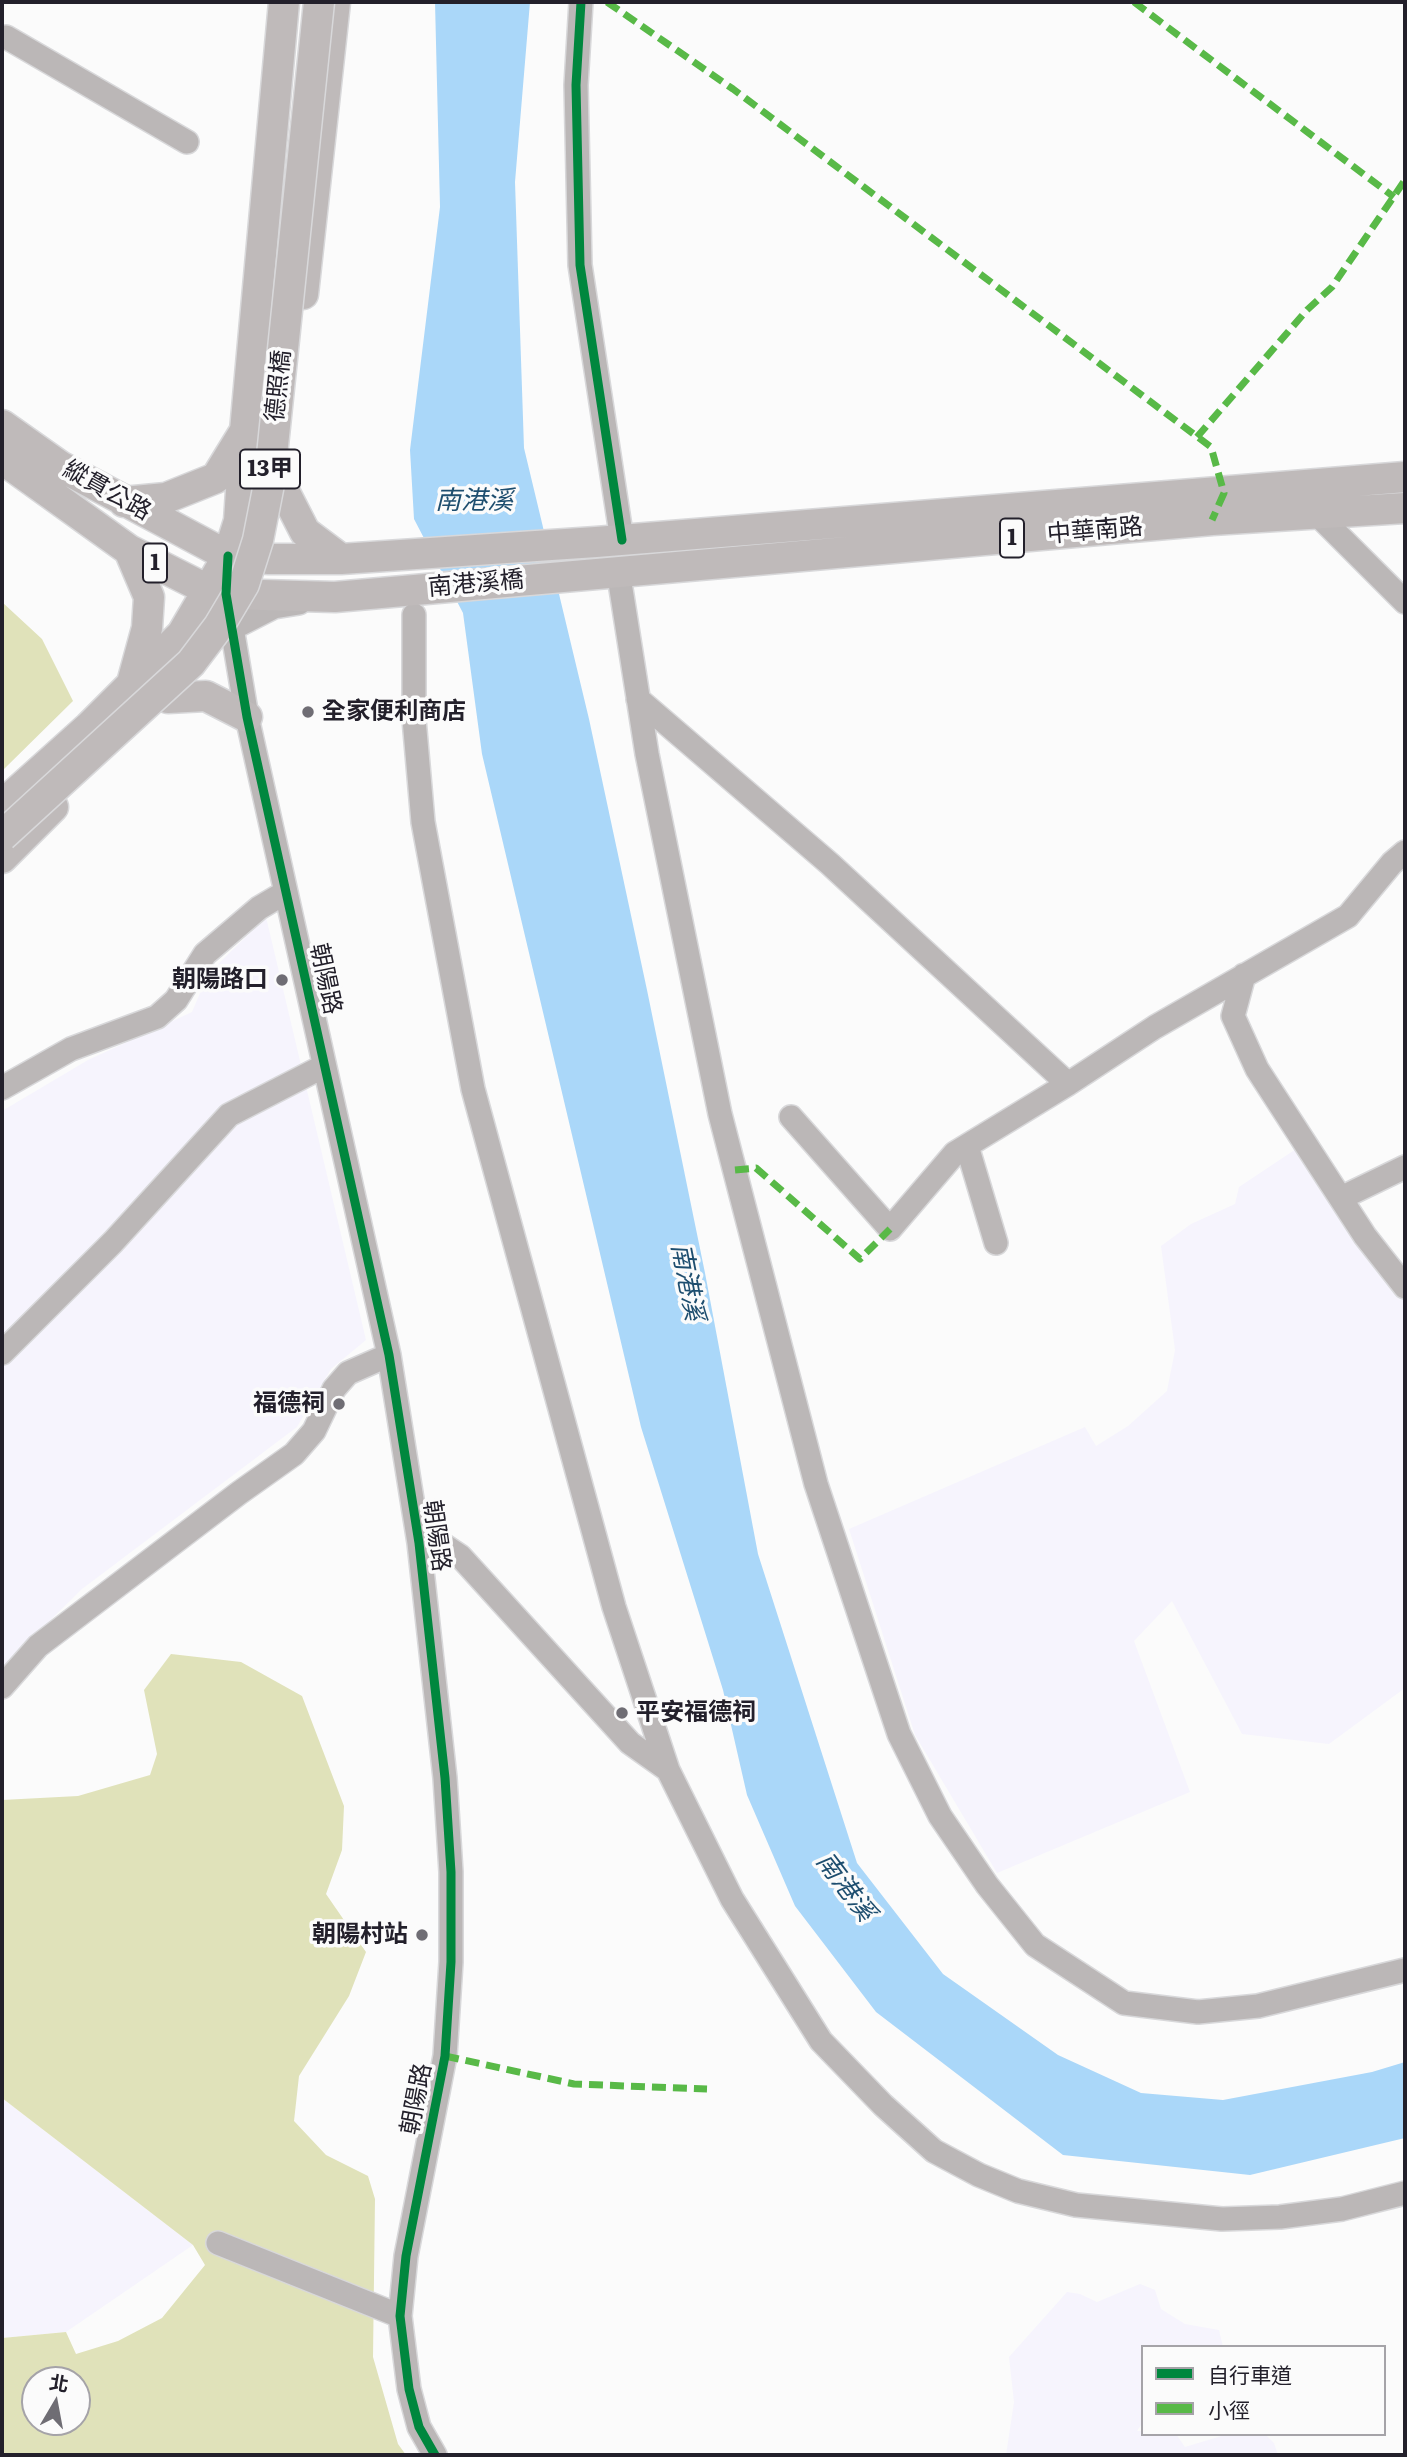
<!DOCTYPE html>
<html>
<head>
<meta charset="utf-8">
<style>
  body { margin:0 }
  #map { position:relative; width:1407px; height:2457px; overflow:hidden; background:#fbfbfb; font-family:Literata,"Noto Sans TC",serif }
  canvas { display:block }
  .frame { position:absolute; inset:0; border:4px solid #23202b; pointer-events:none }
  .legend { position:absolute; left:1141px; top:2345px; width:245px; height:91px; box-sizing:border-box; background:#fbfbfb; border:2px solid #a5a3a8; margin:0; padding:9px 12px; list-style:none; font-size:21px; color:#23202b }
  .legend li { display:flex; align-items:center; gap:14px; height:35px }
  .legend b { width:35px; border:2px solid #a5a3a8 }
  .north { position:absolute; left:21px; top:2366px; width:70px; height:70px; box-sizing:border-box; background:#fbfbfb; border:2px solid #a5a3a8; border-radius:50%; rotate:10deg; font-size:19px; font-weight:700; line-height:28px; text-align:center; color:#23202b }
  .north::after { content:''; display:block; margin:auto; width:24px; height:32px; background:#6f6d74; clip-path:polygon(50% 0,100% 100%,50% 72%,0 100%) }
</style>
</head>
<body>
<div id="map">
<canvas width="1407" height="2457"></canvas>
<div class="frame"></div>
<ul class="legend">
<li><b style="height:9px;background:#00873e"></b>自行車道</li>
<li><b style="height:9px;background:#58b947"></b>小徑</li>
</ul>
<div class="north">北</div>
</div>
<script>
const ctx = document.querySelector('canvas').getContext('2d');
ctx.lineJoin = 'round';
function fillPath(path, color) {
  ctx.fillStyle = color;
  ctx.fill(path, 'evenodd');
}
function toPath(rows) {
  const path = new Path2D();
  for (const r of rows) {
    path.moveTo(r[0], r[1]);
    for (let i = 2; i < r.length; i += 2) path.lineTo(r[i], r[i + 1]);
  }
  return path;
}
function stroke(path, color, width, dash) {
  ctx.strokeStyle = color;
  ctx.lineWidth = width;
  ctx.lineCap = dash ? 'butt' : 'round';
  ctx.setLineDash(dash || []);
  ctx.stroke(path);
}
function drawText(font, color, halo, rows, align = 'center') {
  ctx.font = font + ' Literata,"Noto Sans TC",serif';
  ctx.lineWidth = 7;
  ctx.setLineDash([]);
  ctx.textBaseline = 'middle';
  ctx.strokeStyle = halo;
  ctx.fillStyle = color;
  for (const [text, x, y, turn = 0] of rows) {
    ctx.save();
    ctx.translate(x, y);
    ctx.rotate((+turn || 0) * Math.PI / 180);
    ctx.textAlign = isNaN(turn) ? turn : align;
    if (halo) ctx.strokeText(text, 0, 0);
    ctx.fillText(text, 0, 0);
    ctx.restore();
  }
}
const built = toPath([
  [266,917,366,1340,331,1369,297,1427,82,1589,2,1668,2,1111,88,1060,192,1012,208,974],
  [1299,1147,1360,1245,1405,1300,1405,1688,1329,1744,1242,1734,1172,1601,1134,1641,1190,1792,997,1873,915,1735,849,1529,1085,1427,1096,1446,1128,1426,1167,1391,1175,1350,1161,1246,1191,1224,1235,1204,1239,1187],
  [2,2098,193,2245,66,2332,2,2338],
  [1140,2284,1155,2290,1161,2309,1185,2324,1219,2330,1223,2347,1143,2347,1143,2422,1137,2431,1143,2431,1143,2434,1176,2434,1185,2447,1228,2434,1265,2434,1274,2443,1278,2455,1006,2455,1014,2402,1009,2357,1067,2292,1080,2294,1097,2302]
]);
const forest = toPath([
  [2,602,42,639,73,701,2,771],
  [171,1654,241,1662,302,1696,344,1806,342,1850,326,1894,366,1952,349,1996,299,2076,294,2121,326,2155,368,2176,375,2199,373,2357,398,2444,406,2455,2,2455,2,2338,66,2332,76,2354,118,2341,162,2318,205,2265,193,2245,2,2098,2,1800,78,1796,150,1775,157,1754,144,1690],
  [35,2380,77,2380,77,2422,35,2422]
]);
const water = toPath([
  [435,2,530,2,515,182,524,448,589,719,647,990,705,1273,758,1554,857,1863,943,1974,1058,2055,1141,2093,1223,2100,1372,2072,1405,2062,1405,2138,1250,2175,1063,2155,876,2012,795,1906,747,1795,723,1690,641,1427,482,754,463,613,414,519,410,450,440,207]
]);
const minor = toPath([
  [581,2,576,85,580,265,622,540],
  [2,38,6,37,187,142],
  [1317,514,1405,602],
  [618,570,647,754,720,1114,816,1484,899,1734,940,1816,987,1885,1035,1945,1124,2003,1198,2012,1258,2006,1405,1970],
  [228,604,247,717,389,1355,419,1543,445,1778,451,1872,451,1962,445,2056,406,2256,400,2316,409,2389,419,2427,435,2455],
  [414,615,414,719,423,822,473,1089,614,1607,668,1770,732,1899,821,2041,883,2105,934,2151,979,2175,1018,2191,1076,2205,1222,2219,1280,2217,1342,2209,1405,2193],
  [231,629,274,607,299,603],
  [638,699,830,864,1068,1084,1155,1027,1348,916,1392,863,1405,852],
  [1244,975,1233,1016,1257,1069,1365,1236,1405,1287],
  [2,1088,71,1049,157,1017,176,1000,205,954,259,908,286,892],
  [791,1117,890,1229,955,1153,1068,1084],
  [967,1146,996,1243],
  [1341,1198,1405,1167],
  [2,1353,113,1242,229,1115,324,1066],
  [419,1543,445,1546,460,1556,630,1743,668,1770],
  [2,1687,38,1646,239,1493,294,1454,314,1431,334,1389,348,1373,389,1355],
  [218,2243,400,2316]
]);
const major = toPath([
  [303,294,335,2],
  [2,425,60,466,228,556,269,559,341,559,596,542,1405,477],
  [2,459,129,550,208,590,226,594,335,597,1212,520,1405,508],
  [282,487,305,532,341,559],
  [124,502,166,498,216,478,243,434],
  [129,550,149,597,147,628,132,683],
  [168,698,206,696,247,717],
  [2,805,89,727,182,634,228,556,239,521,245,431,284,2],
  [2,858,53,807]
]);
const majorBridge = toPath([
  [2,836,191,663,219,626,244,584,258,540,269,484,319,2]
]);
const quiet = toPath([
  [607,2,733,89,1211,447,1224,493,1212,520],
  [1134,2,1394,197],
  [1197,437,1307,310,1332,287,1405,180],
  [735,1170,756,1168,860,1259,890,1229],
  [445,2056,574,2084,707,2089]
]);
const cycleway = toPath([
  [581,2,576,85,580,265,622,540],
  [228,556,226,594,247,717,389,1355,419,1543,445,1778,451,1872,451,1962,445,2056,406,2256,400,2316,409,2389,419,2427,435,2455]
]);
const markers = [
  [308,712,7,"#6f6d74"],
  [282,980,7,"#6f6d74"],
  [339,1404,7,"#6f6d74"],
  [622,1713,7,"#6f6d74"],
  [422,1935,7,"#6f6d74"]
];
const shields = [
  [270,469,60],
  [1012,538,24],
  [155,563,24]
];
const shieldNames = [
  ["13甲",270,469],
  ["1",1012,538],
  ["1",155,563]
];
const streetNames = [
  ["德照橋",279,386,-84],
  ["縱貫公路",107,491,29],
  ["中華南路",1095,531,-5],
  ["南港溪橋",476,584,-5],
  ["朝陽路",325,979,78],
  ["朝陽路",436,1536,82],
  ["朝陽路",417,2099,-79]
];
const poiNames = [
  ["全家便利商店",322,712,"left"],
  ["朝陽路口",268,980],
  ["福德祠",325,1404],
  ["平安福德祠",636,1713,"left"],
  ["朝陽村站",408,1935]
];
const waterNames = [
  ["南港溪",474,501],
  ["南港溪",687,1282,79],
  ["南港溪",845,1887,53]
];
fillPath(built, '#f6f4fd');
fillPath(forest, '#e0e2ba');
fillPath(water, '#aad7f9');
stroke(minor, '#d8d8da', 26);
stroke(major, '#d8d8da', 33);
stroke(minor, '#bbb7b7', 23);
stroke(major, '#bfbaba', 30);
stroke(majorBridge, '#d8d8da', 33, []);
stroke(majorBridge, '#bfbaba', 30);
stroke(quiet, '#58b947', 7, [14, 7]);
stroke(cycleway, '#00873e', 9);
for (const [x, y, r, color] of markers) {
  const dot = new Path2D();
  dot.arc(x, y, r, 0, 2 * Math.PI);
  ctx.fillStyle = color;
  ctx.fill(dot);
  stroke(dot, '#fbfbfb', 2.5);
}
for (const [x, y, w] of shields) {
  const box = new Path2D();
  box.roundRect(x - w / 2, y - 19.5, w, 39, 5);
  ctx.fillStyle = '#fbfbfb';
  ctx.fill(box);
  stroke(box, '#23202b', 2);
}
drawText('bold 23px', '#23202b', null, shieldNames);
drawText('24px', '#23202b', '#fbfbfb', streetNames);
drawText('bold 24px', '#23202b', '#fbfbfb', poiNames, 'right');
drawText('italic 26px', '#1e4e6f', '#fbfbfb', waterNames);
</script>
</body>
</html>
